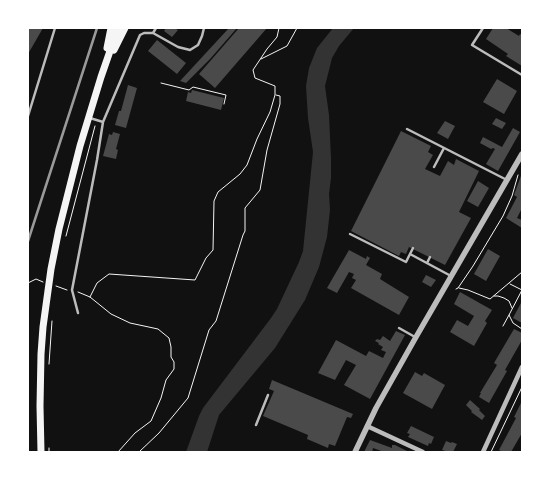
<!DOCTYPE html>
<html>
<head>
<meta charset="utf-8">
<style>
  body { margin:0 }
  #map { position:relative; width:550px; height:480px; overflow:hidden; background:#111; font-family:"Space Grotesk",sans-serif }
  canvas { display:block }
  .frame { position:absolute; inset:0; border:29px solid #fff; pointer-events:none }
</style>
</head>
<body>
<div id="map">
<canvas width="550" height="480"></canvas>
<div class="frame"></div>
</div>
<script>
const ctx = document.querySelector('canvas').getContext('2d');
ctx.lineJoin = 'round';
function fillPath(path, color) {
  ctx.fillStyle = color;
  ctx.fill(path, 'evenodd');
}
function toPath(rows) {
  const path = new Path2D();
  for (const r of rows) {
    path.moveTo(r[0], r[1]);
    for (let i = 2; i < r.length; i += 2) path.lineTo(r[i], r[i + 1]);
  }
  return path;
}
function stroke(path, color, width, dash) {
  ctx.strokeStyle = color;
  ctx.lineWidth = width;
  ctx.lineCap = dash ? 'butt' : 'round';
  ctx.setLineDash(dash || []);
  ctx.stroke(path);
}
const water = toPath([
  [333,28,354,28,339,46,332,58,325,86,329,115,331,158,331,178,329,194,330,210,327,237,319,267,305,300,275,348,219,415,207,452,186,452,199,416,203,408,271,318,277,309,299,262,303,251,313,152,308,118,306,86,309,68,317,48]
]);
const building = toPath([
  [28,28,43,28,28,54],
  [166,28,174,28,178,30,172,37,164,31],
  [229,28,237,28,210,59,186,83,180,81],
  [239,28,267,28,215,88,199,74],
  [493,28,506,28,519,36,520,34,522,35,522,66,506,56,508,54,486,39],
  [157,40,186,63,177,74,148,51],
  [497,79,517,91,504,114,483,102],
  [128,85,137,88,126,128,115,125,119,111,121,111],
  [192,90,224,98,221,110,186,101,188,92,191,93],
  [496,118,506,123,502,129,492,124],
  [445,121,455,126,448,139,437,133],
  [513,128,520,132,498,171,486,164,495,149,493,148,491,149,480,143,483,137,502,147],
  [401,131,431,146,428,152,433,155,425,169,440,176,448,161,454,165,456,159,479,171,459,212,471,218,445,265,409,247,406,254,401,252,399,256,351,231],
  [113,132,120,134,116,149,118,150,116,159,103,156,109,134,112,135],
  [522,173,522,208,517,218,522,220,522,228,506,218,517,197,514,195],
  [478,181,489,188,478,207,467,201],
  [488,249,500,256,486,281,474,274],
  [349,250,366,259,367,256,370,258,366,265,382,274,380,279,409,297,399,315,351,288,356,280,352,278,354,274,349,272,337,293,327,288],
  [426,275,436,280,431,287,422,282],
  [460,292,492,310,485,321,487,323,474,346,450,332,457,320,468,326,474,316,454,304],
  [522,301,522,323,513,318],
  [514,329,522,333,522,340,505,370,507,371,489,403,479,397,481,393,480,393,497,365,494,363],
  [396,331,405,335,370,399,344,385,356,365,346,360,335,380,318,373,336,340,366,356,369,351,383,358,386,352,381,350,383,347,378,344,379,343,375,341,377,339,380,340,383,336,390,341],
  [415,372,422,376,424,373,445,385,432,409,403,393],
  [272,380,353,414,351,418,347,417,335,446,329,444,328,448,307,439,308,435,263,416,274,391,269,389],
  [470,400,480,409,479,410,485,416,482,420,471,412,472,411,466,405],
  [522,401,522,433,511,452,500,452,501,451,499,450,516,418,514,417],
  [411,426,434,437,431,444,429,443,428,446,408,437,410,434,407,433],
  [370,440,392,448,392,445,395,445,409,452,384,452,373,448,372,452,364,452],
  [446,441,451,443,452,442,457,444,453,452,449,452,442,450]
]);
const path = toPath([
  [261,59,287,46,297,28],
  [161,83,189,90,193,87,226,95,224,104],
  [66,236,95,126],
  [28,283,36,279,43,282],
  [510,284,522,290],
  [56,286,67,290],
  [459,288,468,290,490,299,522,272],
  [456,289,458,288,473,266,503,216,512,196,518,175],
  [522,290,509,315,513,323,522,329],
  [78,292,90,297,111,314,130,323,158,329,169,338,171,347,171,357,174,362,174,369,166,380,161,398,151,421,135,433,118,452],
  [494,296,498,296,504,298,509,301,512,308],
  [90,297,97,283,109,274,195,280,206,258,213,250,214,201,218,192,240,174,247,165,257,139,270,112,275,95,275,86,255,78,253,70,267,49,277,37,279,28],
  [503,326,509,315],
  [49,364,52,321],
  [49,448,49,452],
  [139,452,159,433,188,398,209,330,216,321,243,235,245,231,245,208,260,190,267,150,280,104,280,96,276,95],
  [491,452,522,387]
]);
const service = toPath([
  [483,28,472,45,522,75],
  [153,33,178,47,190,50,198,45,202,36,204,28],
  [28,116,55,28],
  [90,118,103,122],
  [407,129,505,179],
  [434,167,444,148],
  [350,234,406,262,413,248],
  [410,254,451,276],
  [427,263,430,257],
  [78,313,72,290,97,160,103,122,140,35,144,33,153,33,156,28],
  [399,328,415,337],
  [256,425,268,395]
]);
const minor = toPath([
  [367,426,423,452],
  [483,452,522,367]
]);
const tertiary = toPath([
  [355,452,376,408,416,337,522,154]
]);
const primary = toPath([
  [107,48,111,28],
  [114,50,125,28],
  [41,452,40,406,41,354,43,327,51,269,59,229,80,146,101,77,118,28]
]);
const rail = toPath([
  [28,241,97,28]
]);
fillPath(water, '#333');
fillPath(building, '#4a4a4a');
stroke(path, '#f5f5f5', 1);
stroke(service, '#bcbcbc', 2.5);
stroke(minor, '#bcbcbc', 4.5);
stroke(tertiary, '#bcbcbc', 5.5);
stroke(primary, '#f5f5f5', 7);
stroke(rail, '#9a9a9a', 2.5);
</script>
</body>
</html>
